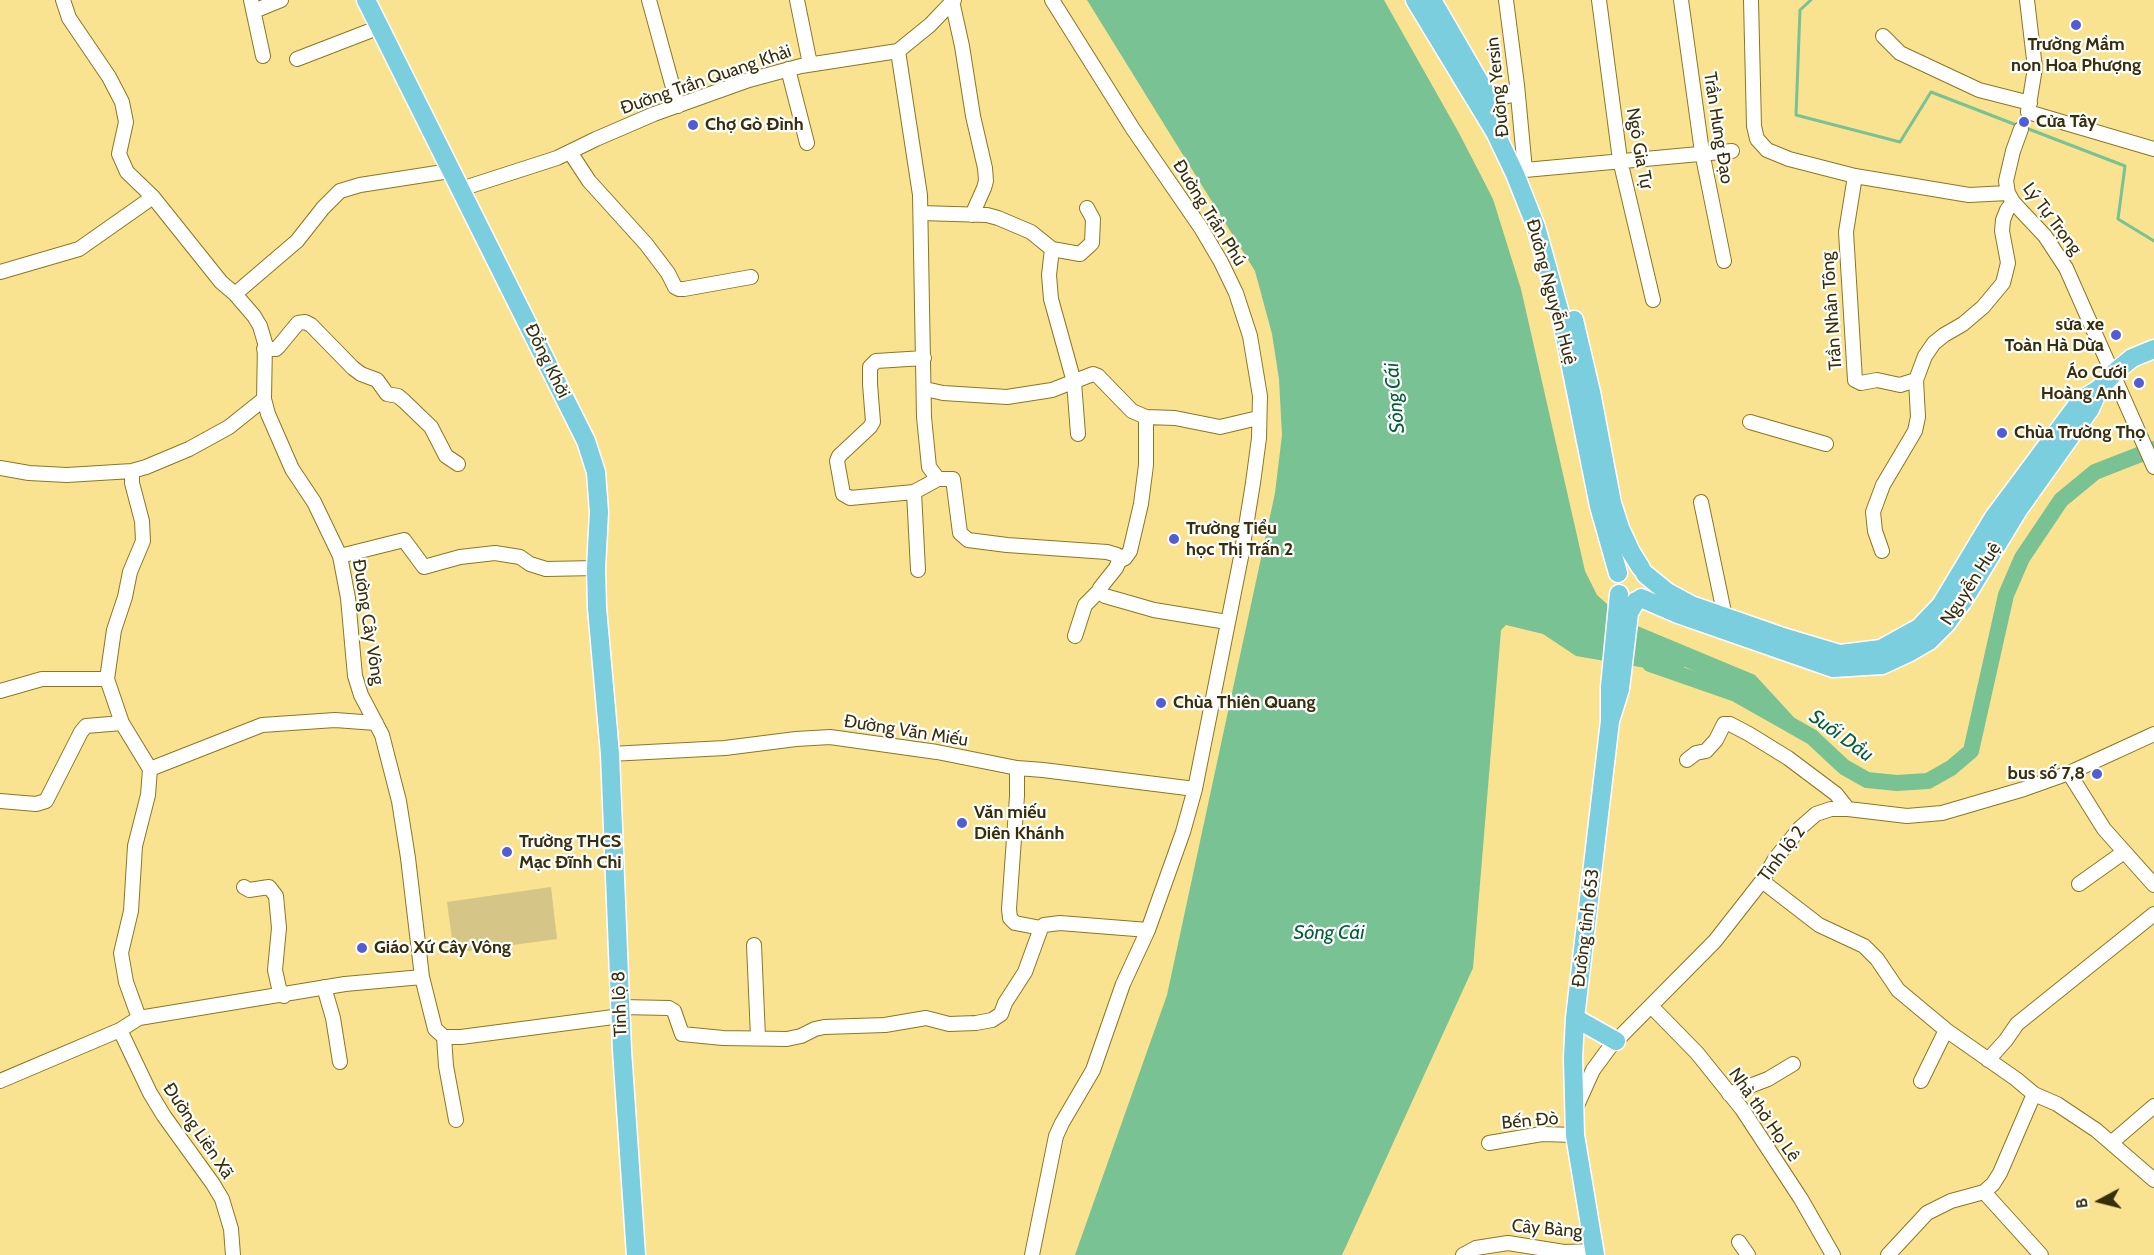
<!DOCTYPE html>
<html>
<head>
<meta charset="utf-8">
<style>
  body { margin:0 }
  #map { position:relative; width:2154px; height:1255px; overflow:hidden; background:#f9e391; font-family:Cabin,sans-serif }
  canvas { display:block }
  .north { position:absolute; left:2070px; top:1171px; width:60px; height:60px; -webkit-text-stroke:4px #fff; paint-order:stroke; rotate:263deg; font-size:16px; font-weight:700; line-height:24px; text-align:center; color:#372e0b }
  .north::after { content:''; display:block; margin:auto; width:21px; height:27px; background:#372e0b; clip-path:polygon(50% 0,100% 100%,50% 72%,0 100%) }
</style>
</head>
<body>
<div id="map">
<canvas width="2154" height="1255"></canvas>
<div class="north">B</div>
</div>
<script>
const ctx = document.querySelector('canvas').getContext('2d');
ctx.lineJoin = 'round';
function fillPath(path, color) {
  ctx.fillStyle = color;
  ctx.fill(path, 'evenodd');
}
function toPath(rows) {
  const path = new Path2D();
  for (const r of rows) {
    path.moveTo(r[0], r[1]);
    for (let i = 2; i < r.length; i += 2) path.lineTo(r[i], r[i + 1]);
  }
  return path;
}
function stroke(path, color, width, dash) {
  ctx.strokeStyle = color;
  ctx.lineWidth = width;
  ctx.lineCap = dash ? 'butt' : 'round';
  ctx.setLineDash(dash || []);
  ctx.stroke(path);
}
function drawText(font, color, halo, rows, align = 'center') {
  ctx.font = font + ' Cabin,sans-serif';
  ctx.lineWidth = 4.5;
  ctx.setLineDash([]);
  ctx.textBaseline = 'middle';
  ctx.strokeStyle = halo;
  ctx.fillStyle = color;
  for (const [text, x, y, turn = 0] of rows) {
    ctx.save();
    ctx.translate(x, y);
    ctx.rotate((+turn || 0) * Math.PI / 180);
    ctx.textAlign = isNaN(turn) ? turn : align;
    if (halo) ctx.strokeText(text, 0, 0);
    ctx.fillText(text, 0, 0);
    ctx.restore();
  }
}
const green = toPath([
  [551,887,557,939,454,953,447,902]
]);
const water = toPath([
  [1087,0,1384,0,1459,133,1493,199,1521,289,1585,571,1597,595,1615,611,1635,625,1755,675,1812,737,1742,693,1685,667,1669,672,1576,656,1543,634,1506,625,1501,630,1473,968,1342,1255,1075,1255,1167,995,1275,493,1282,435,1279,379,1272,334,1255,271]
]);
const stream = toPath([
  [1811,0,1800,10,1796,115,1900,142,1931,92,2019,126],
  [2026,128,2125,166,2118,219,2154,241]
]);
const river = toPath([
  [1650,664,1736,694,1812,737,1844,767,1867,780,1897,783,1928,781,1951,768,1971,751,2006,595,2022,558,2061,500,2095,472,2154,449]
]);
const minor = toPath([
  [63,0,69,18,109,77,122,102,126,122,119,154,127,172,153,197,221,282,235,294,254,316,260,326,265,343,264,399,268,414,292,469,314,502,340,556,348,598,355,676,361,695,382,735,399,801,408,858,422,977,435,1029,444,1037,461,1037,621,1016],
  [251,0,263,56],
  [649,0,678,106],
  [797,0,810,64],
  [1506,0,1517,85,1525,170],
  [1599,0,1620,160,1653,300],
  [1681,0,1702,152,1724,261],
  [1751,0,1754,126,1757,139,1767,150,1789,159,1855,176,1969,195,2008,193],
  [2027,0,2035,68,2028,111],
  [952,1,962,46,973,116,985,168,986,181,984,188,972,215],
  [254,11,281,0],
  [1883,36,1900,53,1979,90,2030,103],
  [898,51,920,195,924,417,929,467,938,479],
  [297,59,380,27],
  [788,69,807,143],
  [1487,96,1494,99,1508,96,1513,94,1517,85],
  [2028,112,2154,149],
  [2021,129,2013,151,2006,181,2008,193,2013,202,2045,236,2066,268,2154,467],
  [570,152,589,181,646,244,668,273,675,287,679,289,684,289,751,277],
  [1515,174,1525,170,1732,151],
  [1855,176,1846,232,1855,380,1861,383,1877,380,1900,385,1916,380],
  [461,189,557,158,596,139,654,114,749,80,801,66,898,51,930,25,954,0],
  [921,213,987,215,998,218,1031,232,1052,249,1049,275,1051,299,1074,382,1078,434],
  [1052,249,1080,254,1092,243,1093,219,1087,208],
  [0,272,79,249,153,197],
  [235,294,297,241,323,208,340,191,360,185,450,171],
  [264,349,276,349,279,346,298,323,305,322,311,325,353,368,361,374,377,380,387,394,398,396,404,401,431,427,446,456,458,464],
  [924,358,876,361,870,367,870,384,873,422,870,427,839,456,837,461,843,494,850,498,914,492,938,479,953,479,960,533,968,540,1007,545,1107,552,1117,555,1119,561,1116,568,1100,588,1100,592,1105,596,1154,610,1227,622],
  [925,389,943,393,1007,397,1052,390,1093,374,1098,376,1132,411,1146,417,1175,418,1220,427,1258,418],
  [1750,422,1826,444],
  [0,468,29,473,67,475,132,471,146,467,189,449,229,427,264,399],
  [132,471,132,483,142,521,143,541,130,572,125,597,114,630,107,679,122,723,150,769,148,795,135,846,131,911,121,953,126,982,139,1018],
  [914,492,918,570],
  [1701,502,1725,617],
  [1882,551,1875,531,1873,512,1883,485,1915,431,1918,417,1916,380,1925,356,1934,343,1944,335,1963,324,1983,307,2003,283,2008,263,2002,231,2003,220,2007,210,2013,202],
  [340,556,404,540,424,567,460,557,495,553,520,557,530,564,546,569,596,568],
  [1119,561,1125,558,1130,551,1141,504,1146,465,1146,417],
  [1075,636,1085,605,1100,590],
  [0,691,42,679,107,679],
  [610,754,725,748,796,739,830,737,937,752,1017,768,1043,770,1195,789],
  [1687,760,1696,753,1706,751,1716,740,1724,724,1730,724,1749,734,1788,758,1836,794,1848,809],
  [1017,768,1017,796,1009,909,1010,918,1015,923,1041,928],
  [150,769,262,725,335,720,376,723],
  [2069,773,2104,829,2154,885],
  [0,801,36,804,46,801,81,732,86,726,122,723],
  [1762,881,1819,925,1864,946,1877,959,1898,990,1946,1030,2016,1079,2034,1094,2057,1104,2096,1130,2154,1180],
  [2079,884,2124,852],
  [244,887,249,890,269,887,276,896,279,928,275,970,279,988,284,996],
  [754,945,758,1037],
  [324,987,333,1018,340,1062],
  [1651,1006,1697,1053,1742,1109,1801,1199,1833,1255],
  [621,1007,669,1008,674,1011,682,1034,723,1038,787,1039,801,1036,815,1029,824,1027,885,1025,926,1018,949,1024,976,1023,992,1020,1001,1014,1005,1003,1025,972,1041,928,1044,925,1060,923,1148,930],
  [120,1030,150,1093,164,1116,213,1184,222,1199,231,1229,233,1255],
  [444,1037,446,1066,456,1120],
  [1988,1060,2006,1040,2017,1024,2154,914],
  [0,1081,120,1030,139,1018,345,984,422,977],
  [1921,1081,1946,1030],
  [1729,1094,1768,1079,1793,1064],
  [1575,1110,1593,1070,1610,1047,1715,941,1762,881,1775,859,1800,828,1816,814,1831,809,1848,809,1907,816,1942,813,2024,789,2069,773,2154,734],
  [1489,1143,1542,1134,1575,1135],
  [2111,1143,2154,1106],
  [1984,1192,2041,1255],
  [1739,1242,1748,1255],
  [1032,1255,1056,1136,1062,1123,1093,1070,1123,984,1148,930,1183,832,1195,789,1241,557,1253,483,1259,438,1260,396,1250,336,1236,293,1221,262,1201,228,1133,129,1052,0],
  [1463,1255,1476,1248,1508,1243,1564,1252,1595,1251],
  [1888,1255,1927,1213,1951,1201,1984,1192,1993,1184,2000,1173,2034,1094]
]);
const major = toPath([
  [366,0,586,441,596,472,599,512,596,568,597,608,610,754,622,1050,636,1255],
  [1415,0,1495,132,1515,174,1536,227,1561,317,1599,506,1618,573],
  [1432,0,1491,102],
  [1574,320,1591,392,1612,503,1620,528,1631,552,1641,568],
  [1645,574,1667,592,1691,605,1780,636,1840,654,1881,649,1919,628,1941,605,1994,517,2081,400,2099,389,2114,373,2132,358,2154,349],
  [1619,594,1610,687,1610,721,1620,689,1629,613,1636,601],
  [1641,598,1678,614,1833,668,1882,665,1910,652,1929,641,1946,624,1963,601,2018,510,2090,409,2099,389],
  [1575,1018,1616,1041],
  [1595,1255,1575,1135,1573,1058,1575,1018,1610,721]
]);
const markers = [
  [2076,25,6,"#535dd3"],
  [2024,122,6,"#535dd3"],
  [693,125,6,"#535dd3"],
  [2116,335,6,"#535dd3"],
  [2139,383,6,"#535dd3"],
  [2002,433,6,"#535dd3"],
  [1174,539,6,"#535dd3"],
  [1161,703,6,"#535dd3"],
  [2097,774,6,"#535dd3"],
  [962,823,6,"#535dd3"],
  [507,852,6,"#535dd3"],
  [362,948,6,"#535dd3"]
];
const poiNames = [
  ["Trường Mầm",2076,45,"center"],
  ["non Hoa Phượng",2076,66,"center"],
  ["Cửa Tây",2036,122],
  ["Chợ Gò Đình",705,125],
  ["sửa xe",2104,325,"right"],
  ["Toàn Hà Dừa",2104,346,"right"],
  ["Áo Cưới",2127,373,"right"],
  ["Hoàng Anh",2127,394,"right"],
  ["Chùa Trường Thọ",2014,433],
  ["Trường Tiểu",1186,529],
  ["học Thị Trấn 2",1186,550],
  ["Chùa Thiên Quang",1173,703],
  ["bus số 7,8",2085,774,"right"],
  ["Văn miếu",974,813],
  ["Diên Khánh",974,834],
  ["Trường THCS",519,842],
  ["Mạc Đĩnh Chi",519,863],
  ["Giáo Xứ Cây Vông",374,948]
];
const streetNames = [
  ["Đường Trần Quang Khải",706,80,-19],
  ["Đường Yersin",1498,87,-96],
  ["Trần Hưng Đạo",1718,128,81],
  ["Ngô Gia Tự",1639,148,80],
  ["Đường Trần Phú",1209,213,58],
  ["Lý Tự Trọng",2052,219,53],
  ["Đường Nguyễn Huệ",1551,292,75],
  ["Trần Nhân Tông",1832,311,-94],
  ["Đồng Khởi",547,361,64],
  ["Nguyễn Huệ",1971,584,-57],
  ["Đường Cây Vông",368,622,81],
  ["Đường Văn Miếu",906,731,9],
  ["Tỉnh lộ 2",1782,854,-53],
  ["Đường tỉnh 653",1586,928,-83],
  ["Tỉnh lộ 8",620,1004,-92],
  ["Nhà thờ Họ Lê",1764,1115,55],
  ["Bến Đò",1530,1121,-5],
  ["Đường Liên Xã",198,1131,56],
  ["Cây Bàng",1547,1229,5]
];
const waterNames = [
  ["Sông Cái",1395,398,-95],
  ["Suối Dầu",1841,736,36],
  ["Sông Cái",1329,933]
];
fillPath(green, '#d5c587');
fillPath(water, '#79c293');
stroke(stream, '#79c293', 3);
stroke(river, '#79c293', 16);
stroke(minor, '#8c7721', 16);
stroke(major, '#fff', 21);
stroke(minor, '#fff', 14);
stroke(major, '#7acede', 18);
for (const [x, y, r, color] of markers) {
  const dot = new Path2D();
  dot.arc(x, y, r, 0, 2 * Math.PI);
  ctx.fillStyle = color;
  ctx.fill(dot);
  stroke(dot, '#fff', 2);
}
drawText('bold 18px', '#372e0b', '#fff', poiNames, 'left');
drawText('18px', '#372e0b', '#fff', streetNames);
drawText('italic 20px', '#036034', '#fff', waterNames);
</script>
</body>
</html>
